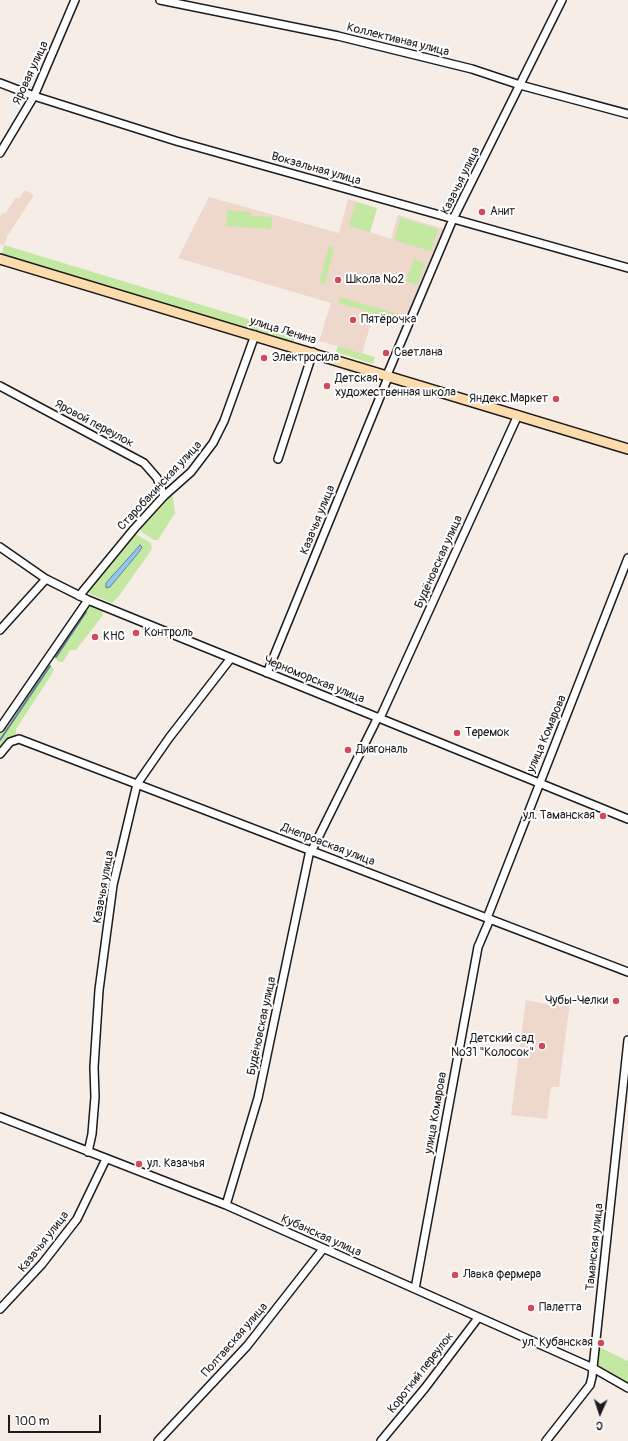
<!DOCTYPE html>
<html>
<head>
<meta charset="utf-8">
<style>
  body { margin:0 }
  #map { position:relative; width:628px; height:1441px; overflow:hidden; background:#f7ede7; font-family:Pangolin,sans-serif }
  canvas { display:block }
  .north { position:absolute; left:580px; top:1393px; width:40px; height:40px; -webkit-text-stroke:3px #fff; paint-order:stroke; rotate:183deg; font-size:11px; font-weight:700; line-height:16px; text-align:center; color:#1c1c1c }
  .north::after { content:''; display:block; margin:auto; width:14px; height:18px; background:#1c1c1c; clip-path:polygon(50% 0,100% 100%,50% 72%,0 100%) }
  .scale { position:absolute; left:8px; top:1415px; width:93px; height:18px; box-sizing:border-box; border:2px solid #1c1c1c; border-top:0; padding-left:5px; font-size:12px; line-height:14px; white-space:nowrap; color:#1c1c1c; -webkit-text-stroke:3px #fff; paint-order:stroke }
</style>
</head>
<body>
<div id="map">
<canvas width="628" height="1441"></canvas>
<div class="north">С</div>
<div class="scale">100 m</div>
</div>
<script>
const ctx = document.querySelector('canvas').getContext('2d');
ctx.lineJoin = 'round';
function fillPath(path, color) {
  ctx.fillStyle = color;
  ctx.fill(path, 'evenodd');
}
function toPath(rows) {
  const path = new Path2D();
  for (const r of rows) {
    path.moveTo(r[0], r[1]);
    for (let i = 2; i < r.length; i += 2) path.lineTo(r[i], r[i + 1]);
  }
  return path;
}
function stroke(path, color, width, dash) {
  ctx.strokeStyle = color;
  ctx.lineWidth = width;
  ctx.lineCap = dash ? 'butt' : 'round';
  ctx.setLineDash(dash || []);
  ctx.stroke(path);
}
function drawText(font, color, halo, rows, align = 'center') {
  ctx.font = font + ' Pangolin,sans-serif';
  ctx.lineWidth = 4;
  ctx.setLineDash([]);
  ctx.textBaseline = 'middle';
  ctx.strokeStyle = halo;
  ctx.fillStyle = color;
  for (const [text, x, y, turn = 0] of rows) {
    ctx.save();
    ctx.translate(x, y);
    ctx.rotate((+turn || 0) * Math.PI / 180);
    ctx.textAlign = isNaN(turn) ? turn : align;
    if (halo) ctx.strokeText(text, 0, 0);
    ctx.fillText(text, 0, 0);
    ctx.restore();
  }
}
const built = toPath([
  [25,190,34,195,8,235,4,245,0,244,0,216,3,212,5,214,16,197,19,199],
  [209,197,339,233,348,199,377,208,370,232,391,239,398,215,444,229,405,322,374,313,362,353,319,341,331,303,178,258],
  [526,1000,551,1005,552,1000,570,1001,559,1087,551,1087,547,1119,511,1115]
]);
const green = toPath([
  [356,202,377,208,370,232,349,226],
  [227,210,251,212,251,216,272,217,271,229,226,226],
  [401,218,438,229,431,251,394,240],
  [4,245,261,323,298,334,293,342,2,254],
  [329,246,334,248,325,284,319,283],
  [414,259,425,264,417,285,406,281],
  [340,297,407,317,405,322,338,303],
  [338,346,375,357,373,364,336,352],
  [171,495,173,497,175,513,158,540,154,540,143,533,139,528,168,496],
  [134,533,151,543,152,549,119,596,112,603,90,594,88,589],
  [87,604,102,610,103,615,76,650,70,650,63,662,59,662,53,656],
  [49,664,54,669,50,677,16,729,16,736,9,739,0,752,0,732,46,665],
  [599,1347,628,1361,628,1383,598,1366]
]);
const water = toPath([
  [140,545,142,547,139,552,110,587,106,588,106,583,140,545]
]);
const stream = toPath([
  [56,657,86,612],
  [0,740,50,666]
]);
const minor = toPath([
  [160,0,338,36,472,69,520,85,628,114],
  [0,83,34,96,176,141,628,268],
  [0,153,34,96,75,0],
  [387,375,453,219,562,0],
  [0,386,144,463,157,478,164,496],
  [278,459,313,352],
  [0,547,46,579,88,600,628,819],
  [79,596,134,529,164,496,191,472,213,443,224,421,255,335],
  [0,630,46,579],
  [267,673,389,375],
  [380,718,518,415],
  [0,728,88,600],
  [0,754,10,742,19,739,628,972],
  [312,850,378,717],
  [487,918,628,558],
  [0,1117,226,1205,593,1368,628,1388],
  [88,1152,92,1134,95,1097,94,1067,99,990,113,885,137,784,169,738,231,658],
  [226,1205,258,1098,310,850],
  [415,1289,478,947,490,919],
  [0,1309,42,1264,77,1219,106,1159],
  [158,1441,247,1346,323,1249],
  [381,1441,425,1388,478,1318],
  [546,1441,590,1385,592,1377,628,1040]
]);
const major = toPath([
  [0,259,628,449]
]);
const markers = [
  [482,212,4,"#d1495b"],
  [338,280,4,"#d1495b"],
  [353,320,4,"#d1495b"],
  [386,353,4,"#d1495b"],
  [264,358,4,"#d1495b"],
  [327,386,4,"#d1495b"],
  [556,399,4,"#d1495b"],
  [136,633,4,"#d1495b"],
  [95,637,4,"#d1495b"],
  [457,733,4,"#d1495b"],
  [348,750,4,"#d1495b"],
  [603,816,4,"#d1495b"],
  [616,1001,4,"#d1495b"],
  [542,1046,4,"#d1495b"],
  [139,1164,4,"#d1495b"],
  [455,1275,4,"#d1495b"],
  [531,1308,4,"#d1495b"],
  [601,1343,4,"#d1495b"]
];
const streetNames = [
  ["Коллективная улица",398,40,14],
  ["Яровая улица",31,73,-65],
  ["Вокзальная улица",316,169,16],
  ["Казачья улица",461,181,-64],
  ["улица Ленина",283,331,17],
  ["Яровой переулок",94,424,28],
  ["Старобакинская улица",160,486,-47],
  ["Казачья улица",318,520,-68],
  ["Будёновская улица",439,562,-66],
  ["Черноморская улица",314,680,22],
  ["улица Комарова",547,734,-67],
  ["Днепровская улица",328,845,21],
  ["Казачья улица",104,887,-80],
  ["Будёновская улица",262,1026,-78],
  ["улица Комарова",436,1113,-80],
  ["Кубанская улица",321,1236,24],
  ["Казачья улица",44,1242,-52],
  ["Таманская улица",595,1247,-84],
  ["Полтавская улица",235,1340,-49],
  ["Короткий переулок",421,1373,-52]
];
const poiNames = [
  ["Анит",490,212],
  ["Школа №2",346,280],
  ["Пятёрочка",361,320],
  ["Светлана",394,353],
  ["Электросила",272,358],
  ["Детская",335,379],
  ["художественная школа",335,393],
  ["Яндекс.Маркет",548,399,"right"],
  ["Контроль",144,633],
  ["КНС",103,637],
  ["Теремок",465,733],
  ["Диагональ",356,750],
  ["ул. Таманская",595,816,"right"],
  ["Чубы-Челки",608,1001,"right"],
  ["Детский сад",534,1039,"right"],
  ["№31 \"Колосок\"",534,1053,"right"],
  ["ул. Казачья",147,1164],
  ["Лавка фермера",463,1275],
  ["Палетта",539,1308],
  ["ул. Кубанская",593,1343,"right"]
];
fillPath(built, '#edd8cb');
fillPath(green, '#c3e8a2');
fillPath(water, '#91c7ef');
stroke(water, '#62839b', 1);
stroke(stream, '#62839b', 2);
stroke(minor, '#1c1c1c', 10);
stroke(major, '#1c1c1c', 12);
stroke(minor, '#fff', 7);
stroke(major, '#fcdcac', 9);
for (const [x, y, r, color] of markers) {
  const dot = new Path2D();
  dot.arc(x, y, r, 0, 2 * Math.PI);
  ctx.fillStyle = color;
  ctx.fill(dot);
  stroke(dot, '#fff', 1.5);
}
drawText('12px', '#1c1c1c', '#fff', streetNames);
drawText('12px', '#1c1c1c', '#fff', poiNames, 'left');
</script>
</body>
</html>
